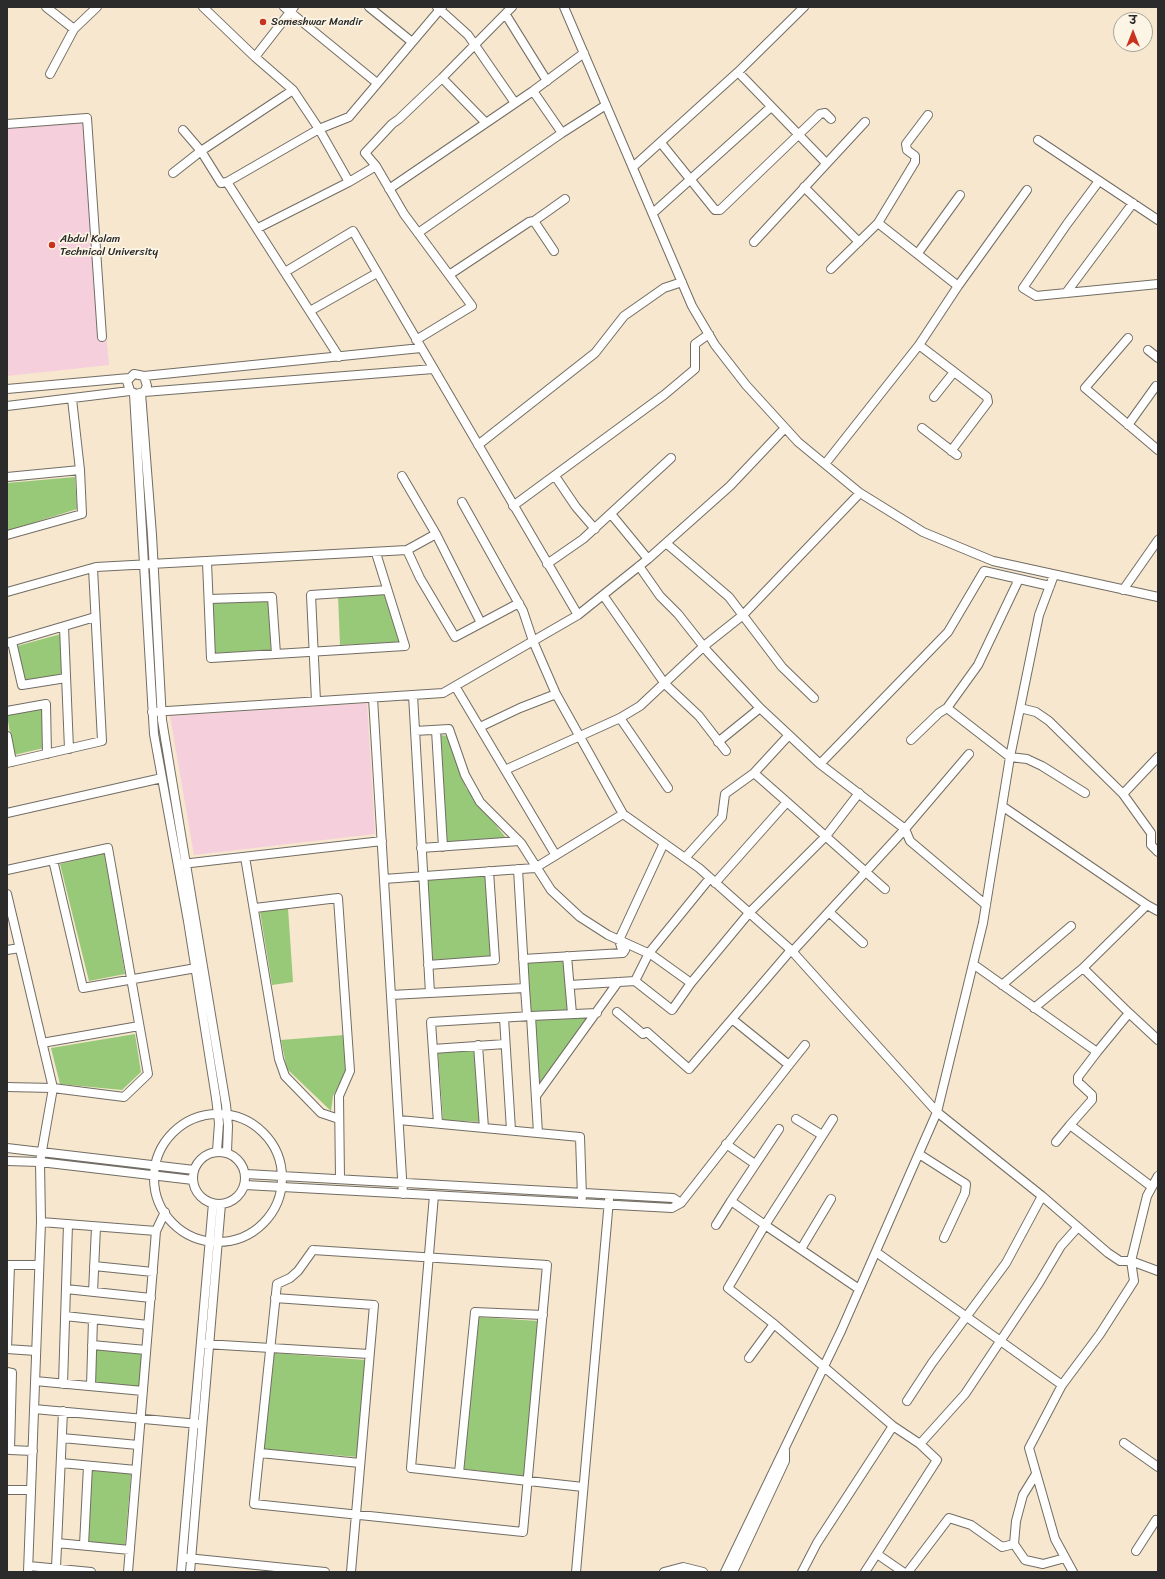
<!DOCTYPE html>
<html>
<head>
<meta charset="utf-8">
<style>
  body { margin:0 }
  #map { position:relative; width:1165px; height:1579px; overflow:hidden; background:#f6e7ce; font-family:Sriracha,"Playpen Sans Deva",sans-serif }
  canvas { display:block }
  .frame { position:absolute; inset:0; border:8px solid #2b2b2b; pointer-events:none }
  .north { position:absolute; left:1113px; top:12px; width:40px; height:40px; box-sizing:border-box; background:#fcf5e5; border:1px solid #a8a49b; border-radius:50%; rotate:0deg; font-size:11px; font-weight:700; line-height:16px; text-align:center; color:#2b2b2b }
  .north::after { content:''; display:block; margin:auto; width:14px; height:18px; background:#c8321e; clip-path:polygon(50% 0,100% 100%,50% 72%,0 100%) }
</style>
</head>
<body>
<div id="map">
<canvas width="1165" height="1579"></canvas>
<div class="frame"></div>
<div class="north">उ</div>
</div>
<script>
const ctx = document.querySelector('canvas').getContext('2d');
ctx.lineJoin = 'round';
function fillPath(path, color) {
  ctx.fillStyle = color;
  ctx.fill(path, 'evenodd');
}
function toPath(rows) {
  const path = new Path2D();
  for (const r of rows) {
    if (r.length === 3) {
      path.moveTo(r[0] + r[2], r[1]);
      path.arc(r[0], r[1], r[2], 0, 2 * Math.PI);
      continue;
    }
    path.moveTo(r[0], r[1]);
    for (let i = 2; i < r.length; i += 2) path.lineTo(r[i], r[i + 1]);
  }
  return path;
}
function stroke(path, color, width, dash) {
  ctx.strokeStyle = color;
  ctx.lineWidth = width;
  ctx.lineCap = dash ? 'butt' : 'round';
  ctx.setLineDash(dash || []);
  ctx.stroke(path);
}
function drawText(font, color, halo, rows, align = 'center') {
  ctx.font = font + ' Sriracha,sans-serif';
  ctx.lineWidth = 3.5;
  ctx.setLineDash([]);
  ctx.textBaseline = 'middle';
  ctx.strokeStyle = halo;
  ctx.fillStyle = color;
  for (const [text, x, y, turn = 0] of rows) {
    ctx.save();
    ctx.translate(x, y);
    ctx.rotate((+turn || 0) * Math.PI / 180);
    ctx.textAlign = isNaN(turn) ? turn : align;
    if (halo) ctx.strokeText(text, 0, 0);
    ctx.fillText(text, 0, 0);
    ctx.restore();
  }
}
const built = toPath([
  [87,118,109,365,7,376,7,124],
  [367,703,375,834,194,855,170,716]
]);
const green = toPath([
  [75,477,77,509,7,531,7,483],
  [384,594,399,642,340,645,338,596],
  [268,600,271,650,215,653,212,603],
  [61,634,63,674,25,681,17,646],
  [42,707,44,748,14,755,7,715],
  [440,735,448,736,466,788,507,839,447,842],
  [105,853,125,974,89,981,60,864],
  [486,876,491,956,433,960,427,880],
  [288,908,293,982,272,985,260,912],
  [565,960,568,1010,529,1012,526,963],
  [588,1016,539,1086,535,1019],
  [135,1034,141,1072,122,1090,60,1084,51,1048],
  [344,1035,346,1073,333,1096,331,1111,287,1069,281,1040],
  [475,1049,480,1122,443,1120,438,1051],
  [478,1317,538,1321,524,1476,464,1469],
  [94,1347,142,1352,139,1388,93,1383],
  [274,1353,365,1360,357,1457,264,1449],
  [91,1470,131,1473,125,1545,87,1542]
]);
const minor = toPath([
  [46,7,74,29,97,7],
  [203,7,255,57,293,90,319,129,349,182,376,166],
  [284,7,377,83],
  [369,7,412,42],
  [437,7,468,35,515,103],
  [564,7,692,306,715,345,746,385,798,442,860,493,923,532,993,561,1158,597],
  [506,15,547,81],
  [255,57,294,7],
  [738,72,826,163],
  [50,74,74,29],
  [442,78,486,123],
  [293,90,201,151,221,183,227,182,319,129,349,117,442,7],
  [533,91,584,53],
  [7,124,87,118,102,337],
  [562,133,606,105],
  [1038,140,1158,220],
  [661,143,715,210,720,210,820,114,825,113,831,119],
  [633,167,738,72,804,7],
  [173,173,201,151,183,130],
  [1099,181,1067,224,1023,288,1036,296,1158,284],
  [227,182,339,357],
  [804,187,859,242],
  [389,189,533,91,562,133,418,233],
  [653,213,771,107],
  [534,221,554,251],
  [878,223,958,286],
  [258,228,349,182],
  [754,242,865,122],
  [918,253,960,195],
  [831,269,878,223,915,162,915,156,907,150,906,144,928,115],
  [449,275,529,222,534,221,565,199],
  [1066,293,1133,203],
  [310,311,377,273],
  [1128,338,1085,388,1158,450],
  [416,340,472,306,404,214,376,166,365,153,392,124,399,119,442,78,512,7],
  [919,345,987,397,988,402,951,451],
  [1148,350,1158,358],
  [144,376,147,386,144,392,136,394,130,391,127,381,134,374,144,376,421,348],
  [7,389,129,378],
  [144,392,433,369],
  [141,393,152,535,162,720,226,1105,228,1126,227,1152],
  [134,394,154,734,188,921,216,1098,219,1123,217,1151],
  [934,397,954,372],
  [7,406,130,391],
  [1128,425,1156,386],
  [922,428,957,455],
  [478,445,595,353,624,316,664,288,682,282],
  [825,464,919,345,958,286,1027,190],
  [402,476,436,534,407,550],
  [555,476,576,507,595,529],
  [7,477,80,470],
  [462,502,523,611,533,641,556,694,623,814],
  [513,506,664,395,695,369,695,344,709,334],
  [611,514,648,559],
  [436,534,481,623],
  [7,535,82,514,80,470,72,399],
  [666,543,729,597,782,667,814,698],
  [207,562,211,658,405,646,376,553],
  [547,564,583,539,671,458],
  [639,566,660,596,678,614,708,652,760,708],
  [1019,579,978,665,947,708,1010,757,1027,759,1042,766,1085,793],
  [1123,590,1158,540],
  [7,592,96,567,407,550,420,578,455,637,519,603],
  [603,595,665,684,699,716,726,751],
  [209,599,272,597,276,654],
  [578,615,648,559,730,486,785,428],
  [64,627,69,749],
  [12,642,22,685,66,678],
  [7,643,95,617],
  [455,686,555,854],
  [413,695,430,993],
  [373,698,403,1194],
  [316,701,311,595,387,590],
  [1020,708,1036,712,1049,721,1123,794],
  [7,711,46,704,47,754],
  [152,712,443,693,578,615,353,231,285,272],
  [620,718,668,788],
  [480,727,520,708,556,694],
  [436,730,443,847],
  [415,731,449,729,465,775,480,802,521,843,551,890,580,917,608,935,652,955,691,983,749,913,826,836,859,793],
  [7,736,12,762],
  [911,740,939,713,947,708],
  [718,742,760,708,820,764,905,829,792,952],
  [969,754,905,829,910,841,986,905],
  [1158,757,1123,794,1151,833,1151,845,1158,852],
  [7,763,102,741,93,568],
  [820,764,948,632,984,571,1050,586],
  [505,770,620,718,640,706,704,646,743,615,860,493],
  [754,773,787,802],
  [1002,806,1147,905],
  [7,813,162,778],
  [421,848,519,841],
  [245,857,279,1059,285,1076,321,1113,339,1119],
  [685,858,722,817,725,794,754,773,789,735],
  [53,860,83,988,196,968],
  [182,864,382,841],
  [7,870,108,848,148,1074,124,1097,53,1088,7,1087],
  [715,883,787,802,885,889],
  [7,894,53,1088,40,1162,41,1222,28,1572],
  [255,908,338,898,350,1071,339,1096,340,1179],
  [829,912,863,943],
  [7,950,20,948],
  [791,950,937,1112,1042,1196,1108,1253,1120,1261,1131,1261,1147,1196,1158,1176],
  [623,953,619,940,664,843],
  [567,956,572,1014],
  [523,959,623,953,625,950],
  [973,964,1097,1052,1129,1013,1158,1040],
  [428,965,495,960,489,871],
  [1083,968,1147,905,1158,911],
  [635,981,649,953,710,878],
  [570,985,635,981,672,1010,691,983],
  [1002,985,1071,926],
  [525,988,527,1016],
  [391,995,525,988,518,869],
  [1034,1008,1083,968,1129,1013],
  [617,1012,643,1034,647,1032,689,1069,732,1019],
  [504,1018,511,1130],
  [42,1043,139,1026],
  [478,1045,484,1128],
  [433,1049,505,1044],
  [1097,1052,1078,1077,1078,1082,1092,1095,1092,1100,1070,1125,1152,1187],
  [789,1065,805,1045],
  [536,1096,618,982],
  [218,1178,64],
  [796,1119,822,1135],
  [833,1119,765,1225,859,1289],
  [399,1120,580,1137,582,1197],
  [438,1123,431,1022,531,1016],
  [538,1133,531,1016,597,1013],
  [1056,1142,1070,1125],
  [726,1144,755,1164],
  [7,1148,194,1170],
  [219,1178,26],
  [919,1154,966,1184,965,1193,944,1238],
  [7,1161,40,1162,193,1180],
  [246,1174,673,1198,681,1203],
  [245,1185,672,1208,681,1203,789,1065,732,1019,791,950,699,868,623,814,535,868,384,879],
  [434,1195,411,1468,583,1487],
  [41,1222,156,1231],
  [716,1225,731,1201],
  [801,1249,831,1199],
  [313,1250,547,1265,523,1532,254,1504,277,1284,290,1278,298,1271,313,1250],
  [876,1252,1062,1385,1029,1448,1055,1539,1073,1572],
  [7,1265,39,1265],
  [94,1266,153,1272],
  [66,1289,151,1298],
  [93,1292,96,1227],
  [275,1298,374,1305,351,1572],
  [65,1316,148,1325],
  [774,1324,893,1426,920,1444,937,1460,865,1572],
  [205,1344,369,1354],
  [92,1345,146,1350],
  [7,1349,10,1265],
  [7,1349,36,1351],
  [749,1358,774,1324,728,1288,765,1225,731,1201,779,1129],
  [7,1372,12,1373,10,1450,33,1451],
  [35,1381,143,1391],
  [63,1384,68,1224],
  [1062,1385,1100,1334,1134,1281,1131,1261,1158,1271],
  [91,1386,93,1319],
  [907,1401,932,1363,1006,1263,1042,1196],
  [34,1409,199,1424],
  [62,1438,138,1445],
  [1124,1443,1158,1467],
  [920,1444,965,1394,1039,1283,1061,1246,1078,1227],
  [260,1453,360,1463],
  [61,1463,136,1470],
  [459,1473,475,1312,543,1315],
  [1036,1474,1023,1495,1016,1521,1014,1544,1025,1560,1043,1564,1065,1558],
  [7,1490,31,1490],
  [57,1543,130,1550],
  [84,1545,88,1466],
  [1136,1551,1156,1520,1158,1521],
  [877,1554,903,1572],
  [187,1558,325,1572],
  [29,1566,91,1572],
  [56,1568,63,1411],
  [128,1572,156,1231,165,1212],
  [181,1572,213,1203],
  [190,1572,221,1204],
  [576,1572,609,1200],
  [664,1572,683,1567,703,1572],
  [725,1572,841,1331,937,1112,983,923,1010,757,1039,615,1054,575],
  [733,1572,785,1461,785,1451],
  [802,1572,817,1543,893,1426],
  [908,1572,949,1518,971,1525,1002,1547,1014,1544]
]);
const markers = [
  [263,22,4,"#c8321e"],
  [52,245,4,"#c8321e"]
];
const poiNames = [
  ["Someshwar Mandir",271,22],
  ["Abdul Kalam",60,239],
  ["Technical University",60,252]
];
fillPath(built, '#f5cfdb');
fillPath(green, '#98c978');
stroke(minor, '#726d64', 10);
stroke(minor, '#fff', 8);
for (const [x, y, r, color] of markers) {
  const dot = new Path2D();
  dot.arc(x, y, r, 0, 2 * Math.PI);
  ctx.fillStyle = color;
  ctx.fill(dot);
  stroke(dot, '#fcf5e5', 1.5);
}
drawText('11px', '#2b2b2b', '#fcf5e5', poiNames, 'left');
</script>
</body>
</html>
